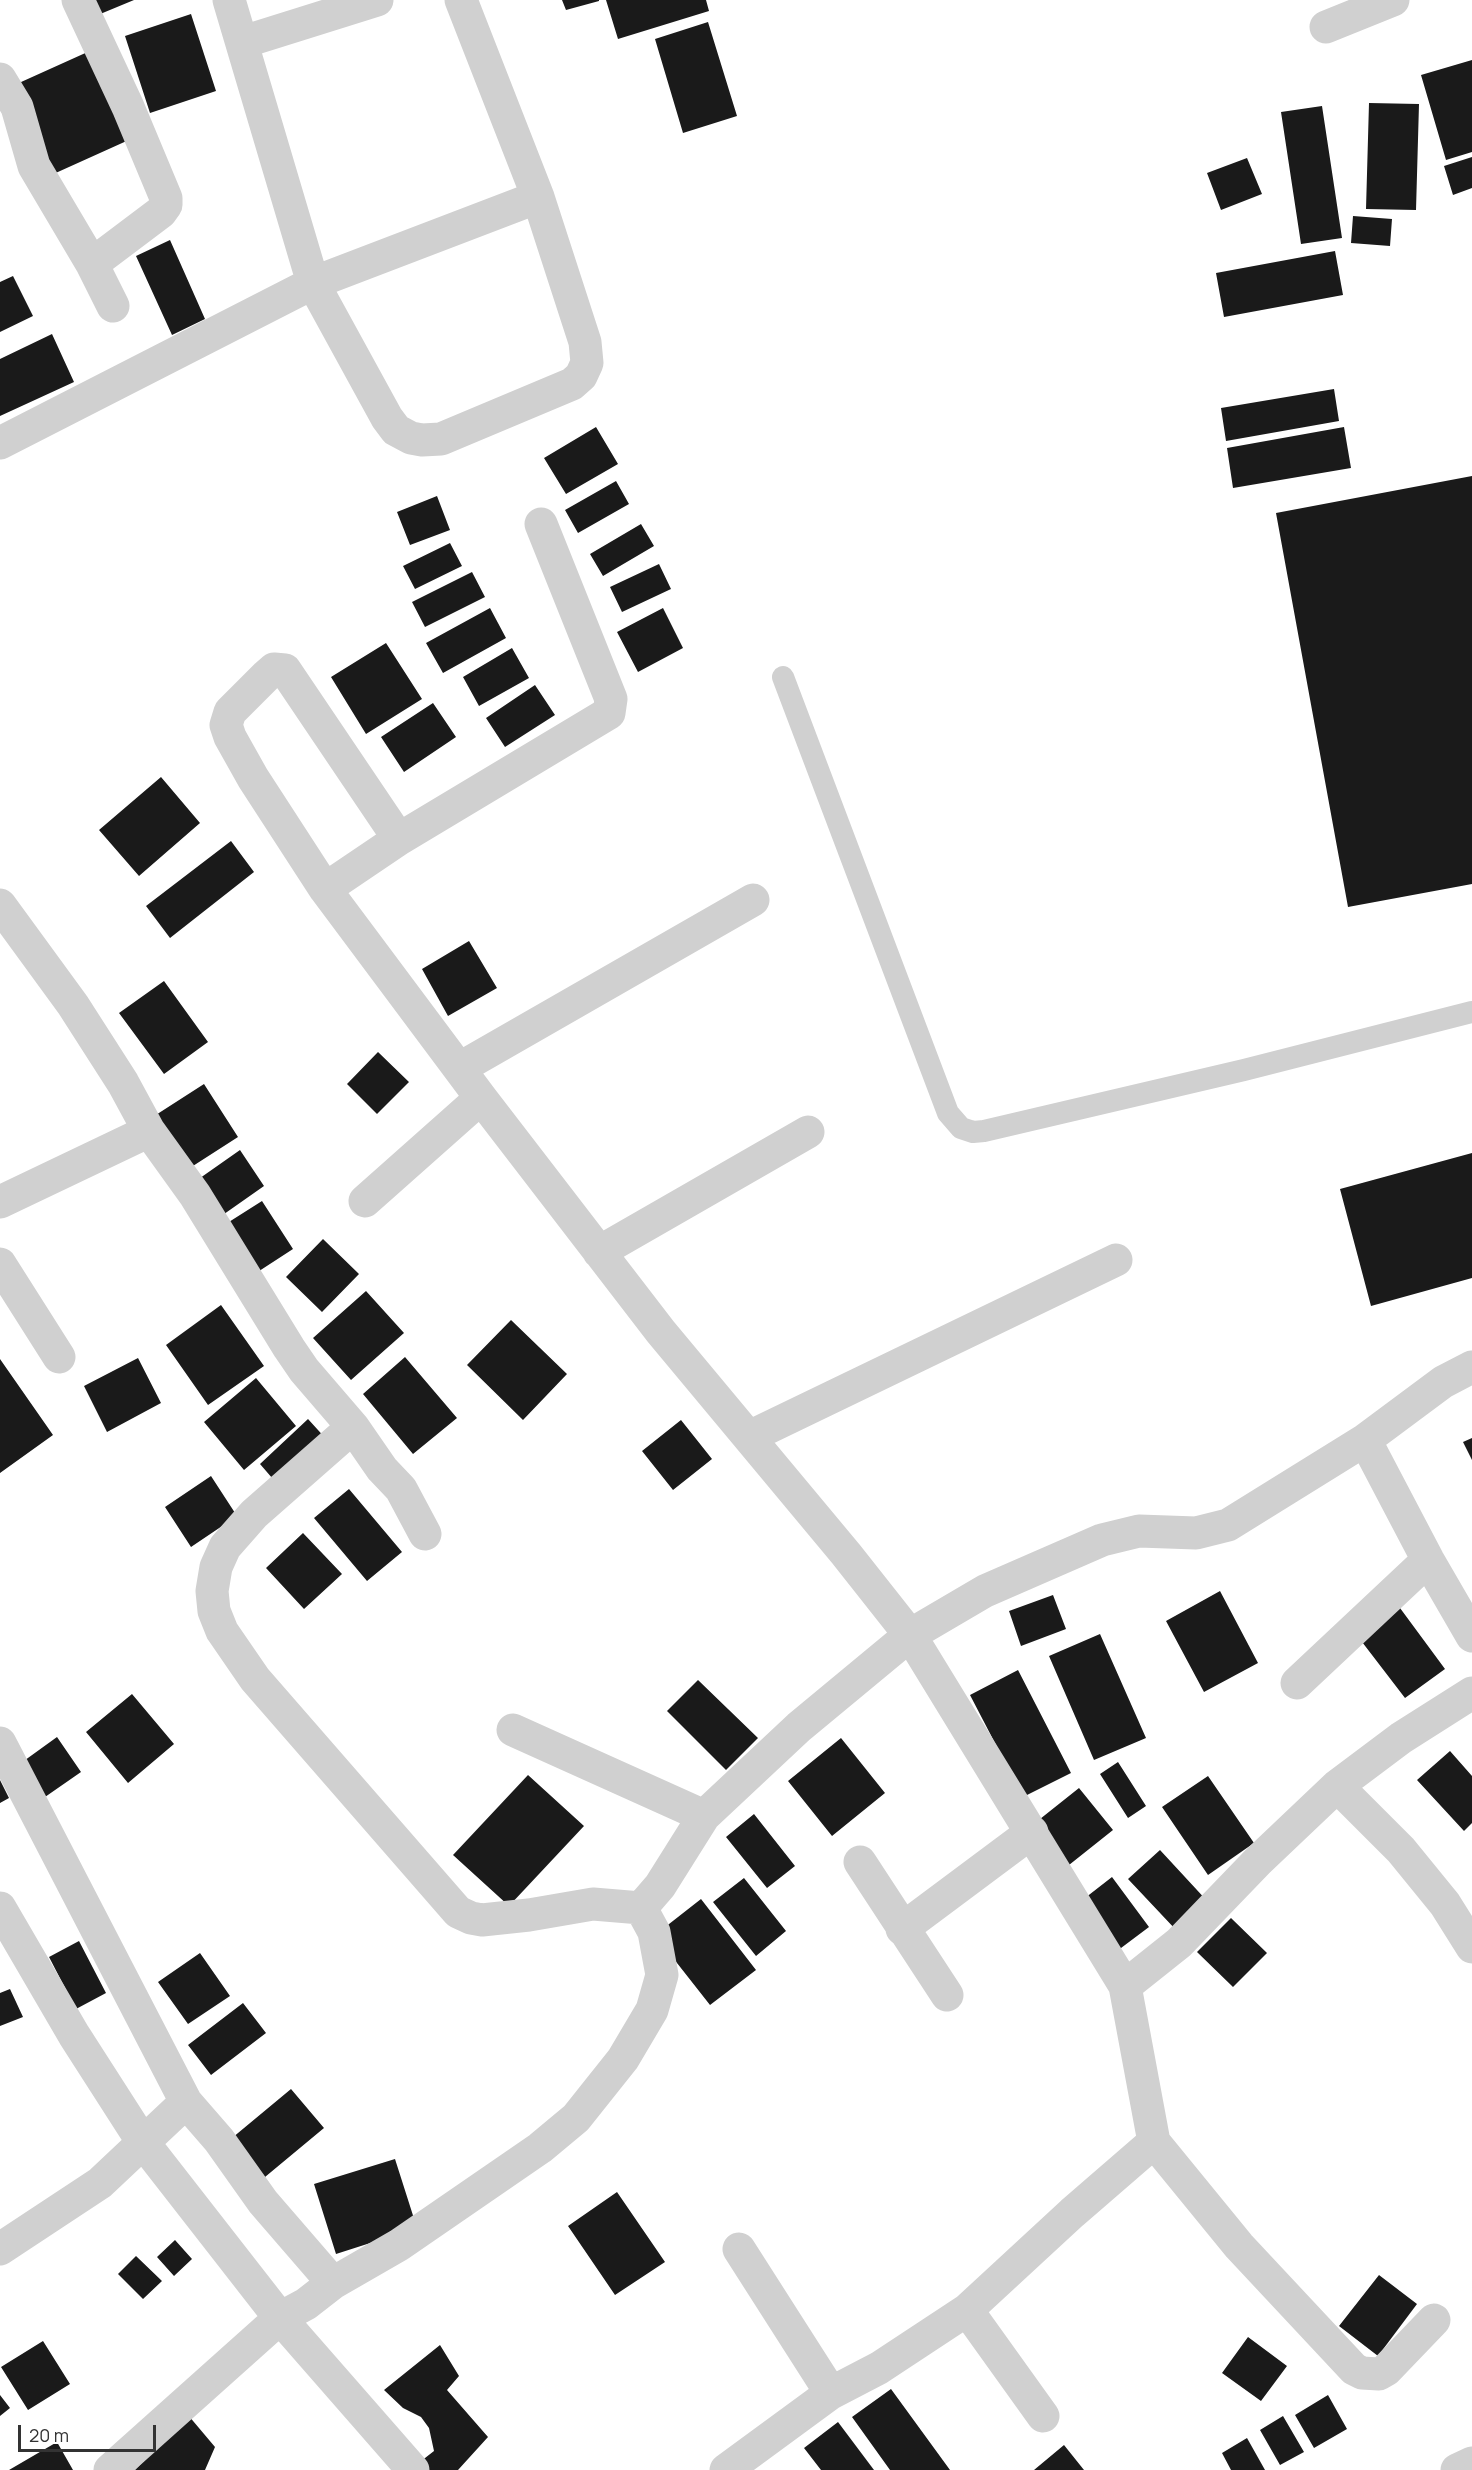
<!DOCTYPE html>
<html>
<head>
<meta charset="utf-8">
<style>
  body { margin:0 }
  #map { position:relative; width:1472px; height:2470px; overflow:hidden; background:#fff; font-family:Manrope,sans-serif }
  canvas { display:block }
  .scale { position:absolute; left:18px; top:2425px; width:138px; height:27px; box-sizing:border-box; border:3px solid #333; border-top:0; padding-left:8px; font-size:18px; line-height:21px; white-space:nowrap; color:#333; -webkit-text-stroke:4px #fff; paint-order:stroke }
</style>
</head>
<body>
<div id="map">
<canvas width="1472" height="2470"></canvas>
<div class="scale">20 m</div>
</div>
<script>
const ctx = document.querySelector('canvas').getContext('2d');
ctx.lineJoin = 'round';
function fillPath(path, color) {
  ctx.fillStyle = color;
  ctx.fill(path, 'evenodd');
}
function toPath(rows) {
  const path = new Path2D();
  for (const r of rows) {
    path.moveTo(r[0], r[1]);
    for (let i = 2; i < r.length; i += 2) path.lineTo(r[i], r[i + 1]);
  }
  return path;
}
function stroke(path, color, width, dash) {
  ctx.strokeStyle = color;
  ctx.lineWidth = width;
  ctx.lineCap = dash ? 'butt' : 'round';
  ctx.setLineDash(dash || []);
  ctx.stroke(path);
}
const building = toPath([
  [86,0,134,0,93,17],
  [562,0,599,0,599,1,566,10],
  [606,0,706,0,709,11,618,39],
  [191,14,216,91,150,113,125,36],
  [708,22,737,116,683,133,655,39],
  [92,50,131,139,49,176,10,87],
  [1472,60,1472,152,1446,160,1421,75],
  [1369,103,1419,104,1416,210,1366,209],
  [1322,106,1342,238,1301,244,1281,112],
  [1472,157,1472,188,1453,195,1444,166],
  [1247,158,1262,194,1221,210,1207,173],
  [1353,216,1392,219,1390,246,1351,243],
  [170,240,205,319,172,335,136,256],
  [1335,251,1343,295,1224,317,1216,273],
  [13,276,33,316,0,332,0,282],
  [52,334,74,382,0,416,0,359],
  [1334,389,1339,421,1226,441,1221,408],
  [596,427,618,464,566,494,544,458],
  [1344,427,1351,468,1233,488,1227,448],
  [1472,476,1472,884,1348,907,1276,513],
  [616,481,629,504,578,533,565,510],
  [437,496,450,530,410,545,397,512],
  [641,524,654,546,603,576,590,554],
  [450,543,462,566,415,589,403,566],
  [659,564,671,589,622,612,610,587],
  [472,572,485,597,425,627,412,602],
  [490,608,506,638,443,673,426,643],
  [663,608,683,648,638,672,617,632],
  [386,643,422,699,366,734,331,677],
  [512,648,529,678,479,706,463,677],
  [535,685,555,715,505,747,486,718],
  [433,703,456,737,404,772,381,737],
  [161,777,200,823,139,876,99,830],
  [231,841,254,872,170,938,146,906],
  [469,941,497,988,448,1016,422,969],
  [164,981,208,1042,164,1074,119,1013],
  [378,1052,409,1082,377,1114,347,1084],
  [204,1084,238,1137,182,1173,148,1120],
  [240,1150,264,1186,217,1219,193,1183],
  [1472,1153,1472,1278,1371,1306,1340,1189],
  [262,1201,293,1249,253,1275,221,1227],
  [323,1239,359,1274,322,1312,286,1277],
  [366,1291,404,1333,351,1380,313,1338],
  [221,1305,264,1366,208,1405,166,1345],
  [511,1320,567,1374,523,1420,467,1365],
  [405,1357,457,1418,413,1454,363,1394],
  [138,1358,161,1403,107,1432,84,1386],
  [0,1359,53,1435,0,1473],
  [256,1378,296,1426,244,1470,204,1422],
  [308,1419,328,1441,279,1486,260,1464],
  [681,1420,712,1459,673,1490,642,1451],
  [1472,1438,1472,1460,1463,1442],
  [211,1476,237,1516,191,1547,165,1507],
  [349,1489,402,1552,367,1581,314,1518],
  [303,1533,342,1574,304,1609,266,1568],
  [1220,1591,1258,1663,1204,1692,1166,1621],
  [1053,1595,1066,1629,1021,1646,1009,1611],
  [1400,1608,1445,1669,1405,1698,1359,1638],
  [1100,1634,1146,1738,1094,1760,1049,1656],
  [1018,1670,1071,1773,1023,1797,970,1695],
  [698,1680,758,1738,726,1770,667,1711],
  [132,1694,174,1744,128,1783,86,1732],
  [57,1737,81,1772,45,1797,21,1763],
  [841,1738,885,1793,832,1836,788,1781],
  [1450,1751,1472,1776,1472,1823,1464,1831,1417,1780],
  [1118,1762,1146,1806,1128,1818,1100,1774],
  [528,1775,584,1826,509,1906,453,1855],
  [1208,1776,1254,1843,1208,1875,1162,1807],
  [0,1780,9,1798,0,1803],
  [1079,1788,1113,1830,1069,1865,1035,1823],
  [754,1814,795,1866,767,1888,726,1837],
  [1160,1850,1209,1903,1177,1931,1128,1879],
  [1112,1877,1149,1927,1113,1954,1076,1905],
  [744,1878,786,1931,756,1956,713,1902],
  [701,1899,756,1970,710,2005,655,1935],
  [1231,1918,1267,1953,1233,1987,1197,1952],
  [79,1941,106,1993,76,2009,49,1957],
  [200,1953,230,1996,188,2024,158,1982],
  [10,1989,23,2017,0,2026,0,1993],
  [243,2003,266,2033,211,2075,188,2045],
  [291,2089,324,2128,265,2177,232,2138],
  [395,2159,417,2228,336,2254,314,2184],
  [617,2192,665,2262,615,2295,568,2226],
  [175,2240,192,2259,174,2276,157,2257],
  [136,2256,162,2281,143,2299,118,2274],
  [1379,2275,1417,2304,1378,2356,1339,2326],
  [1248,2337,1287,2366,1261,2401,1222,2373],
  [43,2341,70,2384,28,2410,1,2367],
  [440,2345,459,2376,447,2390,488,2437,458,2470,421,2470,416,2465,434,2451,429,2428,421,2417,403,2408,384,2390],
  [891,2389,950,2470,890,2470,852,2417],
  [0,2395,10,2408,0,2416],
  [1328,2395,1347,2429,1314,2448,1295,2415],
  [188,2415,215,2447,205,2470,135,2470],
  [1283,2416,1304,2452,1280,2465,1260,2430],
  [838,2422,874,2470,821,2470,804,2448],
  [1247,2438,1265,2470,1231,2470,1222,2453],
  [57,2442,73,2470,9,2470],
  [1064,2445,1084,2470,1034,2470]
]);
const lane = toPath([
  [783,677,948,1113,961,1128,973,1132,984,1131,1244,1070,1472,1012]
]);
const street = toPath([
  [78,0,128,107,166,198,166,205,161,212,92,264],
  [229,0,313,283,387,418,396,430,411,438,422,440,441,439,572,384,581,376,587,363,585,342,538,197,461,0],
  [1326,27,1393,0],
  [243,42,377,0],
  [0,79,17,107,34,166,92,264,113,306],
  [0,443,313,283,538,197],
  [399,839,285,670,274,669,266,676,230,712,226,725,230,737,253,778,325,889,481,1098,661,1332,846,1554,910,1635,1125,1986],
  [325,889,399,839,609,713,611,699,541,524],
  [0,905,73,1005,123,1083,149,1131],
  [460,1068,753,900],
  [365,1201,481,1098],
  [0,1202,149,1131,195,1195,289,1348,304,1370,353,1427,382,1469,401,1489,425,1534],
  [599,1252,808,1132],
  [0,1264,59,1357],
  [353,1427,254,1514,225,1547,216,1567,212,1591,214,1611,222,1631,255,1679,458,1912,471,1918,482,1920,529,1915,593,1904,641,1908],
  [749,1437,1116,1260],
  [1365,1440,1428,1560,1472,1636],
  [1297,1683,1428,1560],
  [513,1730,704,1816],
  [0,1743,186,2102,219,2140,263,2202,333,2283],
  [1337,1786,1401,1850,1445,1904,1472,1947],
  [860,1862,947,1995],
  [0,1908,74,2035,142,2141,280,2318,413,2470],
  [902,1929,1032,1832],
  [1154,2142,1239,2246,1354,2369,1362,2373,1379,2374,1386,2370,1434,2320],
  [0,2249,100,2183,186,2102],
  [739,2249,831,2393],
  [967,2310,1043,2416],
  [110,2470,280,2318,306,2304,333,2283,399,2245,540,2148,576,2118,623,2059,652,2010,662,1975,654,1932,641,1908,660,1886,704,1816,799,1727,910,1635,985,1591,1102,1540,1139,1531,1196,1533,1228,1525,1365,1440,1443,1382,1472,1367],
  [726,2470,831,2393,879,2368,967,2310,1072,2213,1154,2142,1125,1986,1179,1943,1258,1861,1337,1786,1401,1738,1472,1693],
  [1457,2470,1472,2463]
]);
fillPath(building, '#1a1a1a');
stroke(lane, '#d0d0d0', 22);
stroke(street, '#d0d0d0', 33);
</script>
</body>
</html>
